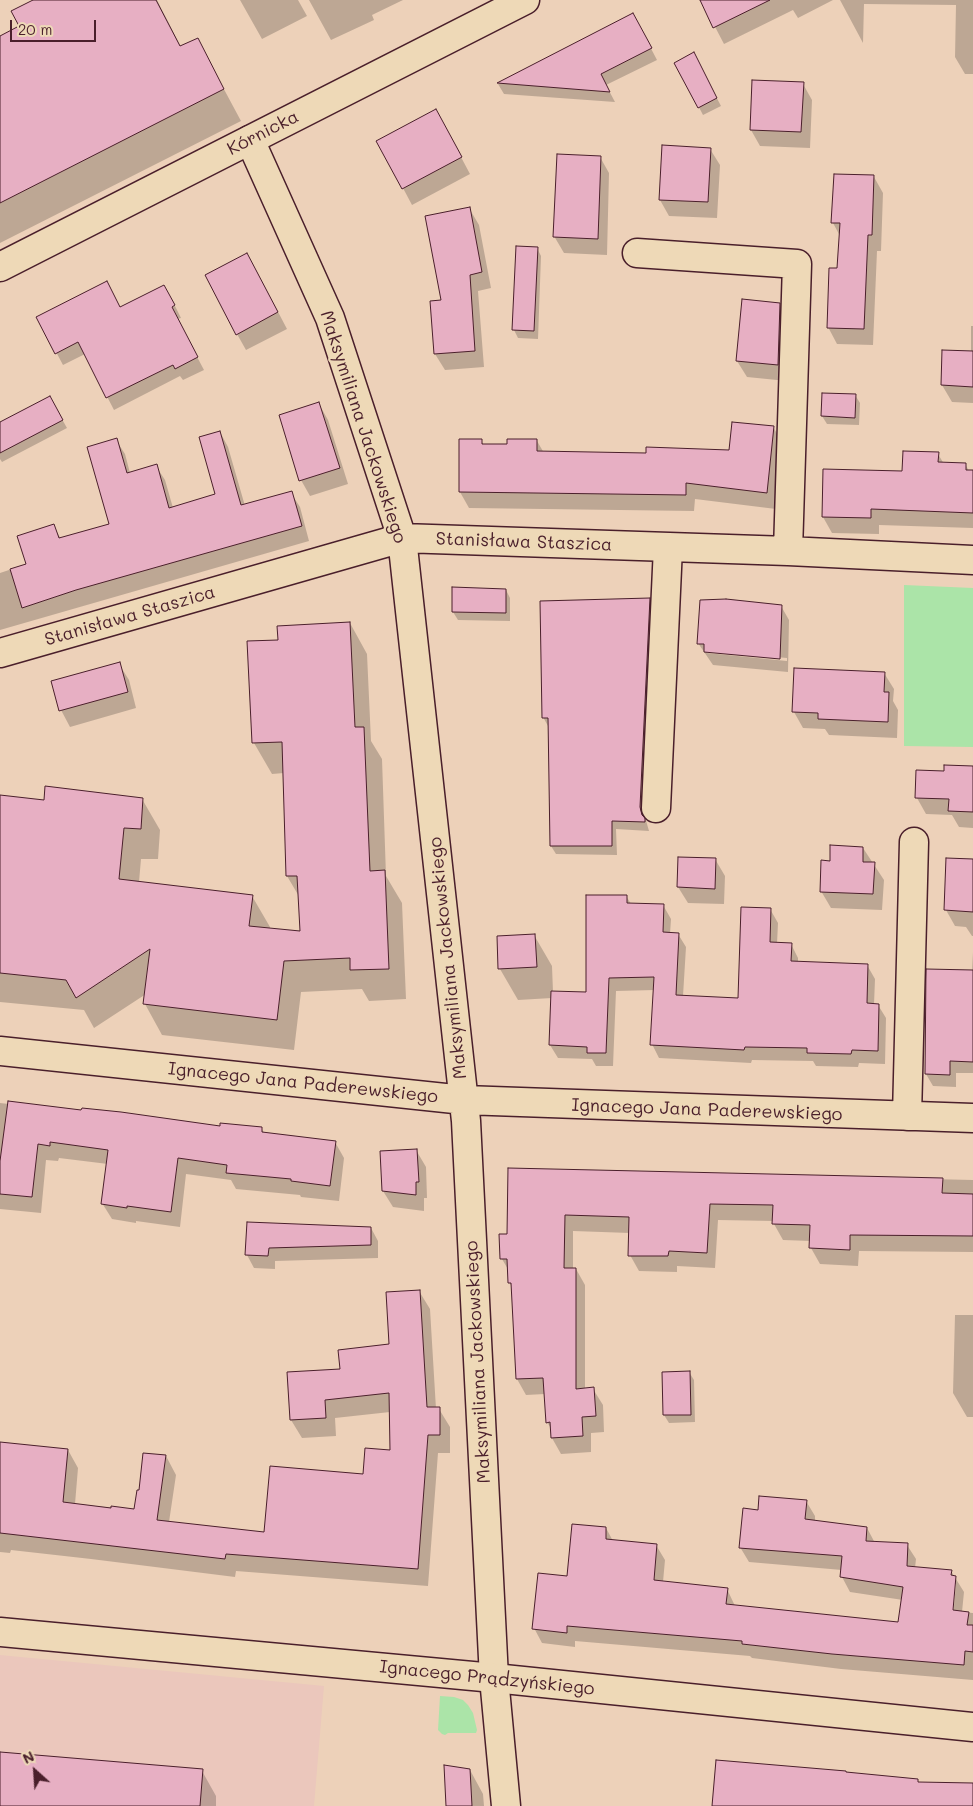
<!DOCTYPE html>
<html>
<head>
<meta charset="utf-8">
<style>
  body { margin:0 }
  #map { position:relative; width:973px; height:1806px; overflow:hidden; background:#edd1b9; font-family:Mali,sans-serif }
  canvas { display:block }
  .north { position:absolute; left:10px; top:1746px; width:50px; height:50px; -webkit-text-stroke:4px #eed9b7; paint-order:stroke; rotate:334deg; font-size:14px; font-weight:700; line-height:20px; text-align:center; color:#4a1f2b }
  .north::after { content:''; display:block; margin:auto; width:18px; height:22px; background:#4a1f2b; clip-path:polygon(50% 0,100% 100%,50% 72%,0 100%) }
  .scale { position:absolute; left:10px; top:20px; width:86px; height:22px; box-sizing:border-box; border:2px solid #4a1f2b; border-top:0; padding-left:6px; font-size:15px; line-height:18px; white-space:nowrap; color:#4a1f2b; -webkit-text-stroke:4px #eed9b7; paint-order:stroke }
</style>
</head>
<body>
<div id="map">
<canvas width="973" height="1806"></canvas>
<div class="north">N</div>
<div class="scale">20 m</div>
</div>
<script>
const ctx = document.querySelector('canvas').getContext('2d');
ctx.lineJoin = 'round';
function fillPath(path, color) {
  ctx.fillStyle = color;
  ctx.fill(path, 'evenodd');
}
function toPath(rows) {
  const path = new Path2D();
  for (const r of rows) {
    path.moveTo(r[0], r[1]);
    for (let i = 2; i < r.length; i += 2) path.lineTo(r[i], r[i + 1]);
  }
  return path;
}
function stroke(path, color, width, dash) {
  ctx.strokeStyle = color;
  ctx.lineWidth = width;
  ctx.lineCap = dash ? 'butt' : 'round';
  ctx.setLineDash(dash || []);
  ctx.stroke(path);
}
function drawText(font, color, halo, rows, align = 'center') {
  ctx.font = font + ' Mali,sans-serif';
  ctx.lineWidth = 4.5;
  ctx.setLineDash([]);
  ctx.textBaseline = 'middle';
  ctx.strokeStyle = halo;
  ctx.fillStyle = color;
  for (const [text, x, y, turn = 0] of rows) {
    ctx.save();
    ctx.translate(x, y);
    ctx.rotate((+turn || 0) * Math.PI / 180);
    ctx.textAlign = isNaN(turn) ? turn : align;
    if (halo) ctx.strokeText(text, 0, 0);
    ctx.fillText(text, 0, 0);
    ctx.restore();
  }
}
const built = toPath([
  [0,1655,324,1686,314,1806,0,1806]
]);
const green = toPath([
  [904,585,973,588,973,747,904,746],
  [440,1696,454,1697,463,1700,468,1705,473,1713,477,1730,476,1733,448,1733,445,1735,442,1734,438,1730]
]);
const shadow = toPath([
  [35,0,157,0,181,47,197,39,241,121,0,243,0,37,21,27],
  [240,0,298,0,307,16,262,39],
  [309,0,403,0,372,15,374,20,331,40],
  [701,0,833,0,798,18,793,10,724,44],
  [840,0,973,0,973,74,965,74,955,57,956,5,864,4,863,43],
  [633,14,657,60,606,85,615,102,504,94,498,84],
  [698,62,721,106,703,115,676,63],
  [803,84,812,100,810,148,760,146,751,130],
  [445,127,470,174,412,205,378,141],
  [710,149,720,165,717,218,669,216,660,200],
  [600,157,609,173,607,255,564,253,554,236],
  [874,177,883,193,881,251,877,251,873,345,837,344,828,327,839,270,840,236,833,223],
  [469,208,479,225,491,288,478,291,484,367,445,370,435,354,442,301],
  [537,248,541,256,538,339,518,338,514,330],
  [256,270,287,329,246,350,237,334],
  [171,298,181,318,177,319,204,370,183,380,180,376,114,410,85,354,63,365,38,318,120,308],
  [779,304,789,320,787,381,747,377,737,361],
  [971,326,973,326,973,403,952,402,942,385,943,351,971,352],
  [824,394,855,395,860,403,859,425,827,424,822,416],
  [50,398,67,428,2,462,0,459,0,423],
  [319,404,328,420,348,484,310,496,301,480],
  [773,427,783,443,776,509,695,499,694,511,469,508,460,492,481,440,484,446,508,445,537,441,544,453,647,454,730,451],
  [220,432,228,447,245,506,291,493,300,507,309,541,0,630,0,573,27,564,53,525,61,539,111,525,116,440,125,454,130,473,156,466,165,480,173,508,217,495],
  [938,454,944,464,965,464,969,471,973,472,973,528,879,525,879,534,832,533,823,517],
  [454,588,506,590,510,598,510,621,458,620,453,612],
  [649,599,654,608,645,817,649,831,616,829,617,855,556,854,551,846,548,726,543,717],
  [781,606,789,620,788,672,713,665,698,643],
  [707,651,787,658,787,661,707,653],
  [350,623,367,654,371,741,382,759,386,876,402,903,406,999,369,1001,362,989,301,992,294,1050,162,1035,145,1004,146,994,94,1028,84,1010,0,1002,0,810,45,802,142,799,160,830,158,859,141,859,139,882,252,896,270,927,270,929,301,932,300,898,287,876,284,773,272,774,254,743,279,641],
  [119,664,129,680,136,708,70,727,61,710],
  [884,673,894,689,893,701,898,710,897,738,829,735,825,729,803,728,794,712],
  [973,768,973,828,959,827,952,815,926,814,917,798,917,771,945,772],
  [863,848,884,880,882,910,831,908,821,891,831,862],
  [715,859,725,876,724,904,688,903,678,887],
  [973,860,973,936,972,936,966,927,955,926,946,910],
  [626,896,631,904,663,905,671,919,670,934,678,934,686,947,683,996,739,1000,770,909,778,923,777,944,791,944,798,958,798,963,867,965,875,979,874,1005,878,1005,886,1018,885,1064,859,1063,858,1067,816,1066,813,1061,752,1060,751,1063,659,1058,652,1044,655,990,616,991,613,1066,596,1066,592,1059,558,1058,550,1045,552,998,518,1000,500,969,534,935,552,966,553,992,588,994],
  [973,952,973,1073,956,1073,956,1087,933,1086,926,1074,928,971,972,972],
  [0,1103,221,1128,261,1128,265,1134,335,1142,344,1158,339,1201,301,1197,300,1195,236,1189,231,1180,186,1174,180,1227,136,1221,136,1223,112,1219,102,1203,108,1164,59,1158,58,1161,46,1160,41,1213,0,1209],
  [416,1150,426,1167,427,1198,424,1198,424,1211,393,1207,383,1191],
  [509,1169,973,1180,973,1252,859,1251,858,1266,820,1264,811,1248,811,1241,783,1240,774,1224,774,1221,718,1220,715,1268,677,1266,677,1272,639,1271,630,1255,630,1233,573,1231,573,1269,576,1269,585,1285,585,1389,593,1389,603,1405,604,1432,591,1433,591,1452,561,1454,552,1438,552,1430,547,1422,545,1394,526,1395,517,1379,513,1289,509,1282,509,1271,502,1259,508,1236],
  [249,1224,371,1228,378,1241,378,1258,275,1261,275,1269,254,1268,247,1255],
  [419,1291,430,1309,436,1409,439,1409,450,1427,450,1453,438,1453,428,1586,236,1571,235,1577,91,1559,11,1550,10,1553,0,1552,0,1444,68,1450,78,1468,75,1504,135,1510,166,1456,176,1475,169,1522,265,1533,364,1475,392,1451,390,1412,335,1418,336,1436,302,1438,291,1420,341,1370,391,1346],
  [955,1315,973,1315,973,1417,967,1417,953,1393],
  [689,1372,694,1380,695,1422,669,1423,664,1415],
  [806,1501,815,1516,815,1522,867,1528,875,1543,907,1545,916,1559,915,1568,951,1571,964,1592,962,1612,973,1613,973,1680,841,1669,752,1658,750,1656,575,1641,575,1647,542,1643,534,1628,606,1528,613,1541,656,1545,665,1560,663,1582,727,1589,735,1606,899,1623,903,1600,850,1592,842,1577,842,1570,749,1562,740,1547,759,1511],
  [954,1584,956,1584,953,1616,951,1616],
  [0,1754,202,1771,216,1796,216,1806,0,1806],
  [470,1770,483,1794,484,1806,447,1806]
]);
const building = toPath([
  [33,0,156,0,180,46,198,38,224,89,0,203,0,36,19,26,11,11,33,0],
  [700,0,770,0,713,28,700,0],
  [633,13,652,48,601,74,610,92,497,83,633,13],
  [694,52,717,98,698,108,674,63,694,52],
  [752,80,804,82,801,132,750,130,752,80],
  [436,109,462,157,402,189,376,141,436,109],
  [662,145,711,148,708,202,659,200,662,145],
  [557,154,601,156,598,239,553,237,557,154],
  [834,174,874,175,872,235,868,235,864,329,827,328,829,268,837,268,840,223,831,223,834,174],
  [470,207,482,272,470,275,475,351,434,354,430,301,441,300,425,216,470,207],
  [516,246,538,247,534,331,512,330,516,246],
  [247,253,278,312,236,335,205,275,247,253],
  [107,281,120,307,164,285,175,305,172,307,198,357,175,369,173,365,106,398,78,342,55,354,36,317,107,281],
  [742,299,780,303,778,365,736,361,742,299],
  [942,350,973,351,973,387,941,385,942,350],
  [822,393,856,394,855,418,821,416,822,393],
  [50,396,63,420,0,453,0,422,50,396],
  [319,402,340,468,299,481,279,415,319,402],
  [732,422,774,426,767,493,686,483,686,495,459,492,459,439,482,439,482,444,507,444,507,439,537,439,537,451,646,453,646,447,729,450,732,422],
  [220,431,241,505,292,491,302,526,76,590,22,608,10,569,26,564,17,536,54,524,59,538,109,524,87,447,117,438,127,473,157,464,169,508,215,494,199,437,220,431],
  [903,451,939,452,938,462,966,463,966,470,973,470,973,513,871,509,871,518,822,517,823,469,902,471,903,451],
  [452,587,506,589,506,613,452,612,452,587],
  [650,598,640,807,642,815,645,818,645,822,612,821,612,846,550,846,548,718,542,718,540,601,650,598],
  [726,599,782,605,780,659,704,652,704,644,697,644,700,600,726,599],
  [350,622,355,727,364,727,370,871,385,870,389,969,350,970,350,958,284,961,277,1020,143,1004,150,949,76,998,66,980,0,973,0,795,44,800,45,786,143,798,141,829,124,828,119,879,253,895,249,926,300,931,297,876,286,876,282,742,252,743,247,641,278,640,277,626,350,622],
  [120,662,128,692,59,711,51,681,120,662],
  [794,668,885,672,884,692,889,692,888,722,818,719,818,713,792,712,794,668],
  [944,765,973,766,973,812,948,811,949,799,915,798,916,770,944,771,944,765],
  [830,845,863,847,863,862,875,862,873,894,820,892,821,860,830,861,830,845],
  [678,857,716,858,715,889,677,887,678,857],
  [946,858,973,859,973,912,944,910,946,858],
  [586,895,627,895,627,903,664,904,663,932,679,933,676,995,738,998,741,907,771,908,770,942,792,943,791,961,868,964,867,1003,879,1004,878,1051,852,1050,851,1054,807,1053,807,1048,745,1047,744,1050,650,1045,654,977,609,978,606,1053,587,1053,587,1047,549,1045,551,991,586,992,586,895],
  [535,934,537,967,498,969,497,936,535,934],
  [926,969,973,970,973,1062,950,1061,950,1075,925,1074,926,969],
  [8,1101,81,1110,82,1108,121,1112,220,1126,220,1123,262,1127,262,1132,336,1141,330,1186,291,1181,291,1179,226,1173,227,1165,178,1158,171,1212,127,1206,127,1208,101,1204,108,1150,50,1142,50,1146,38,1144,32,1197,0,1194,0,1161,8,1101],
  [417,1149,419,1182,416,1182,416,1195,382,1191,380,1151,417,1149],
  [508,1168,943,1178,942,1193,973,1194,973,1236,850,1235,850,1250,809,1248,810,1225,772,1224,773,1205,710,1204,707,1253,669,1251,668,1256,628,1256,629,1217,565,1215,564,1268,576,1268,576,1389,594,1387,596,1416,582,1417,583,1436,551,1438,550,1422,546,1423,543,1378,516,1379,511,1283,508,1283,507,1259,500,1259,499,1234,507,1234,508,1168],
  [247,1222,371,1227,371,1245,269,1248,268,1256,245,1255,247,1222],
  [420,1290,427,1407,440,1407,440,1435,428,1435,418,1569,226,1554,225,1559,0,1533,0,1442,68,1449,63,1502,111,1508,111,1506,134,1509,137,1490,139,1490,143,1453,166,1455,157,1520,264,1532,270,1466,363,1474,365,1448,390,1450,389,1393,325,1400,326,1418,290,1420,287,1372,340,1369,338,1350,389,1344,386,1292,420,1290],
  [690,1371,691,1415,663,1415,662,1372,690,1371],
  [759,1496,807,1500,805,1519,867,1527,866,1541,908,1543,907,1566,952,1570,951,1575,956,1576,953,1610,969,1612,967,1625,973,1625,973,1652,965,1651,964,1665,832,1654,742,1644,742,1641,567,1626,567,1633,532,1629,538,1573,567,1576,572,1524,606,1527,606,1539,657,1544,654,1580,728,1588,726,1604,898,1622,903,1587,840,1577,842,1556,739,1548,743,1508,758,1510,759,1496],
  [0,1752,203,1769,200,1806,0,1806,0,1752],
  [716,1760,846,1771,846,1772,918,1779,918,1782,973,1783,973,1806,712,1806,716,1760],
  [444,1765,470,1769,472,1806,446,1806,444,1765]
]);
const street = toPath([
  [250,140,330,318,402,538,466,1121,494,1678,506,1806],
  [637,253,797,264,788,551],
  [0,653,402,538,788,551,973,560],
  [656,808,668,547],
  [0,1051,464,1100,973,1118],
  [907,1116,914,842]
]);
const secondary = toPath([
  [0,267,525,0],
  [0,1632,494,1678,973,1727]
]);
const streetNames = [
  ["Kórnicka",263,133,-27],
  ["Maksymiliana Jackowskiego",363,427,72],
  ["Stanisława Staszica",524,542,2],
  ["Stanisława Staszica",130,616,-16],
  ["Maksymiliana Jackowskiego",448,958,-96],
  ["Ignacego Jana Paderewskiego",303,1083,6],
  ["Ignacego Jana Paderewskiego",707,1110,2],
  ["Maksymiliana Jackowskiego",478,1362,-93],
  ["Ignacego Prądzyńskiego",487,1678,6]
];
fillPath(built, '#ebc7bc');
fillPath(green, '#abe4a8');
fillPath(shadow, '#0003');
fillPath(building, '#e7afc3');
stroke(building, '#4a1f2b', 1);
stroke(street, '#4a1f2b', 31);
stroke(secondary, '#4a1f2b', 31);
stroke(street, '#eed9b7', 28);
stroke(secondary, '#eed9b7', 28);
drawText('18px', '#4a1f2b', '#eed9b7', streetNames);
</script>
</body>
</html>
